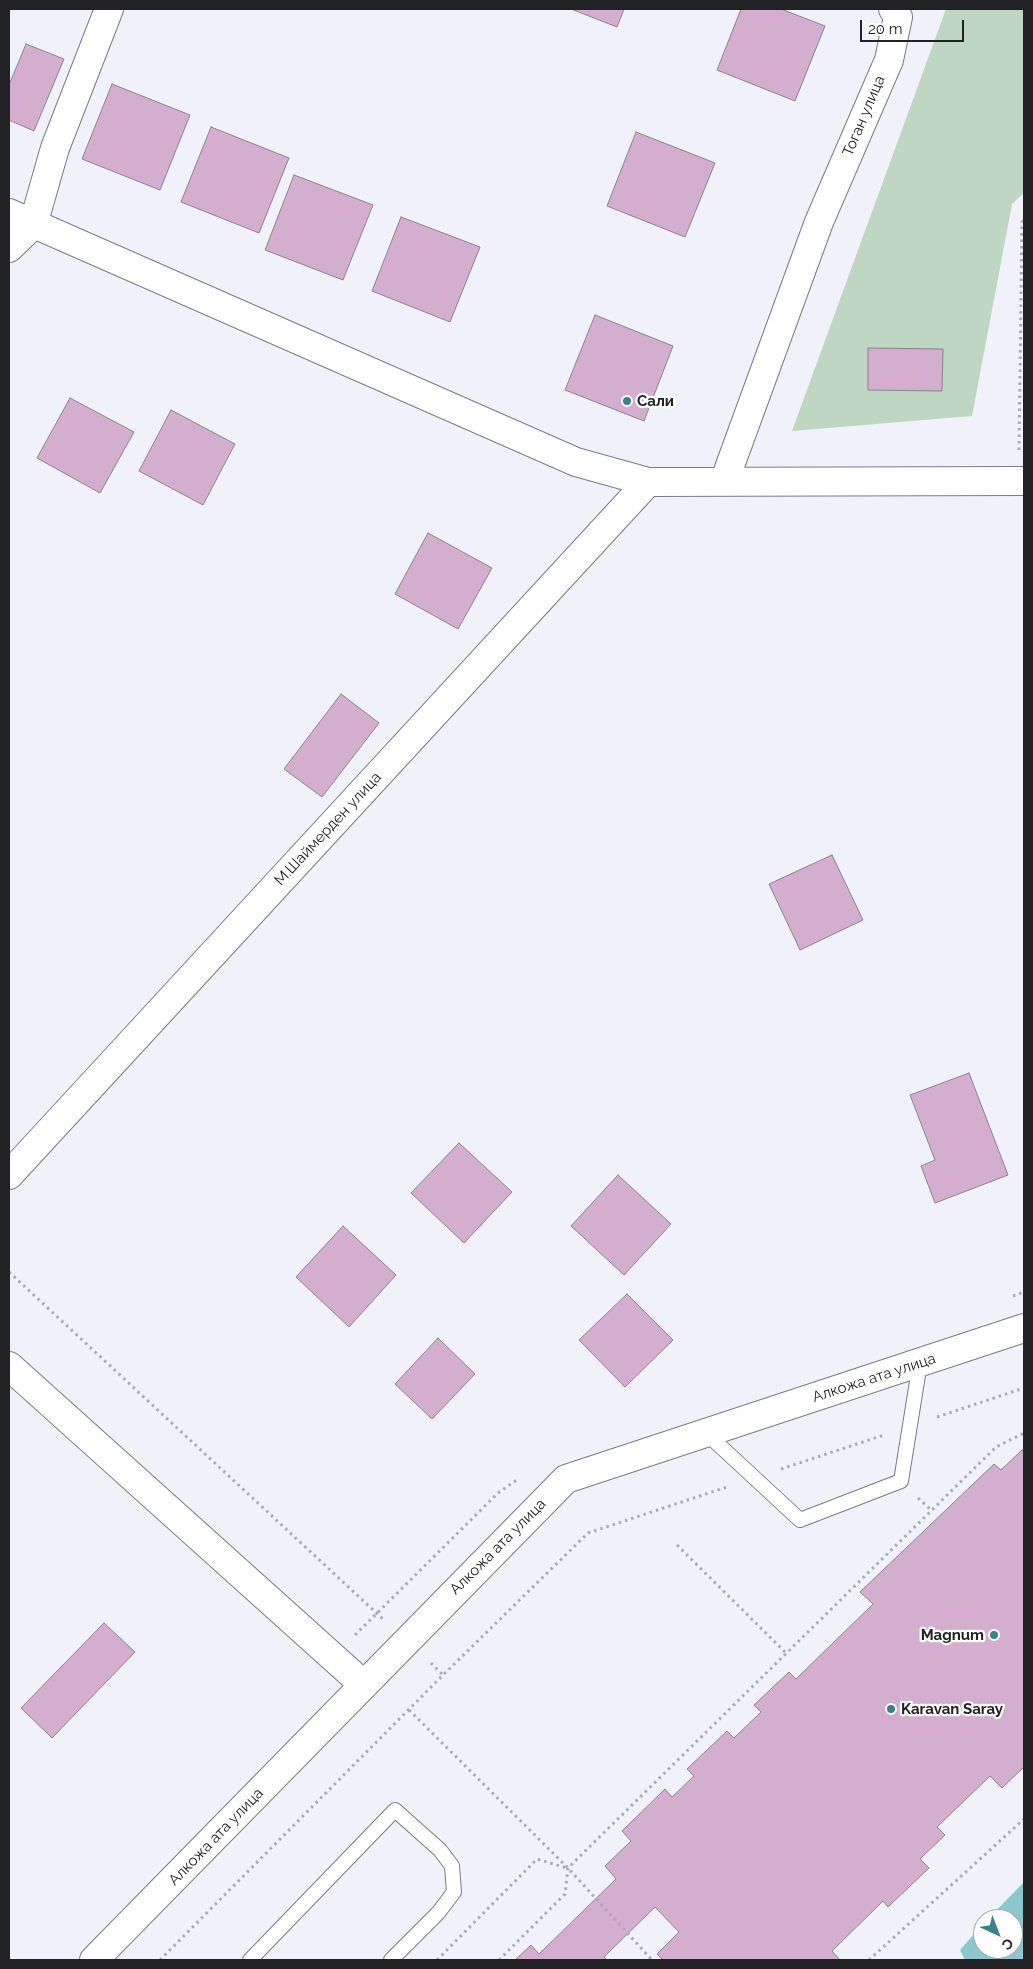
<!DOCTYPE html>
<html>
<head>
<meta charset="utf-8">
<style>
  body { margin:0 }
  #map { position:relative; width:1033px; height:1969px; overflow:hidden; background:#f1f1fc; font-family:Raleway,sans-serif }
  canvas { display:block }
  .frame { position:absolute; inset:0; border:10px solid #222226; pointer-events:none }
  .north { position:absolute; left:973px; top:1909px; width:50px; height:50px; box-sizing:border-box; background:#fff; border:1px solid #a7a7a8; border-radius:50%; rotate:137deg; font-size:14px; font-weight:700; line-height:20px; text-align:center; color:#222226 }
  .north::after { content:''; display:block; margin:auto; width:18px; height:22px; background:#3b818b; clip-path:polygon(50% 0,100% 100%,50% 72%,0 100%) }
  .scale { position:absolute; left:860px; top:20px; width:104px; height:22px; box-sizing:border-box; border:2px solid #222226; border-top:0; padding-left:6px; font-size:15px; line-height:18px; white-space:nowrap; color:#222226; -webkit-text-stroke:4px #fff; paint-order:stroke }
</style>
</head>
<body>
<div id="map">
<canvas width="1033" height="1969"></canvas>
<div class="frame"></div>
<div class="north">С</div>
<div class="scale">20 m</div>
</div>
<script>
const ctx = document.querySelector('canvas').getContext('2d');
ctx.lineJoin = 'round';
function fillPath(path, color) {
  ctx.fillStyle = color;
  ctx.fill(path, 'evenodd');
}
function toPath(rows) {
  const path = new Path2D();
  for (const r of rows) {
    path.moveTo(r[0], r[1]);
    for (let i = 2; i < r.length; i += 2) path.lineTo(r[i], r[i + 1]);
  }
  return path;
}
function stroke(path, color, width, dash) {
  ctx.strokeStyle = color;
  ctx.lineWidth = width;
  ctx.lineCap = dash ? 'butt' : 'round';
  ctx.setLineDash(dash || []);
  ctx.stroke(path);
}
function drawText(font, color, halo, rows, align = 'center') {
  ctx.font = font + ' Raleway,sans-serif';
  ctx.lineWidth = 4.5;
  ctx.setLineDash([]);
  ctx.textBaseline = 'middle';
  ctx.strokeStyle = halo;
  ctx.fillStyle = color;
  for (const [text, x, y, turn = 0] of rows) {
    ctx.save();
    ctx.translate(x, y);
    ctx.rotate((+turn || 0) * Math.PI / 180);
    ctx.textAlign = isNaN(turn) ? turn : align;
    if (halo) ctx.strokeText(text, 0, 0);
    ctx.fillText(text, 0, 0);
    ctx.restore();
  }
}
const green = toPath([
  [946,9,1024,9,1024,193,1012,204,972,416,792,431]
]);
const water = toPath([
  [1024,1882,1024,1960,965,1960,960,1950,983,1924,983,1949,1013,1949,1013,1919,988,1919]
]);
const building = toPath([
  [571,9,624,9,617,27,571,9],
  [741,9,781,9,825,26,795,101,717,70,741,9],
  [26,44,64,59,34,131,9,120,9,85,26,44],
  [112,84,190,115,160,190,82,159,112,84],
  [211,127,289,158,259,233,181,202,211,127],
  [636,132,715,163,685,237,607,206,636,132],
  [294,175,373,205,343,280,265,250,294,175],
  [401,217,480,247,450,322,372,291,401,217],
  [595,315,673,346,644,421,565,390,595,315],
  [868,348,943,349,942,391,868,390,868,348],
  [70,398,134,432,100,493,37,458,70,398],
  [171,410,235,444,203,505,139,471,171,410],
  [428,533,492,568,458,629,395,594,428,533],
  [341,694,379,723,322,797,284,769,341,694],
  [832,855,863,920,800,950,769,884,832,855],
  [969,1073,1008,1175,935,1203,921,1166,935,1160,910,1095,969,1073],
  [459,1143,512,1192,464,1243,411,1193,459,1143],
  [618,1175,671,1224,624,1275,571,1226,618,1175],
  [343,1226,396,1275,349,1327,296,1277,343,1226],
  [627,1294,673,1340,625,1387,579,1340,627,1294],
  [438,1338,475,1374,432,1419,395,1384,438,1338],
  [1022,1450,1024,1452,1024,1767,1002,1788,990,1776,937,1827,945,1835,920,1859,929,1868,888,1907,883,1901,832,1951,839,1959,837,1960,663,1960,657,1954,679,1932,655,1907,604,1957,607,1960,515,1960,531,1945,539,1954,616,1879,605,1866,631,1841,622,1831,665,1789,672,1797,694,1776,687,1769,727,1731,734,1738,761,1712,754,1705,789,1672,796,1679,873,1604,860,1592,994,1464,1001,1470,1022,1450],
  [104,1623,135,1652,52,1738,21,1708,104,1623]
]);
const path = toPath([
  [1019,450,1022,222,1024,220],
  [9,1272,384,1620],
  [1013,1296,1024,1292],
  [937,1417,1024,1388],
  [781,1469,884,1435],
  [918,1498,931,1510],
  [677,1545,786,1653],
  [355,1635,498,1493,518,1479],
  [431,1663,443,1675],
  [409,1710,568,1868,652,1960],
  [160,1960,443,1675,588,1533,727,1487],
  [437,1960,537,1859,567,1868],
  [499,1960,565,1894,568,1868,996,1447,1024,1433],
  [869,1960,1024,1819]
]);
const service = toPath([
  [706,1433,800,1520,901,1481,920,1363],
  [250,1960,395,1810,440,1850,452,1866,454,1892,438,1913,391,1960]
]);
const minor = toPath([
  [9,213,576,462,648,482,1024,481],
  [9,248,33,225,55,148,109,9],
  [724,482,819,222,889,60,898,17,893,9],
  [9,1175,648,482],
  [9,1366,364,1685],
  [94,1960,566,1479,1024,1328]
]);
const markers = [
  [627,401,5,"#3b818b"],
  [994,1635,5,"#3b818b"],
  [891,1709,5,"#3b818b"]
];
const streetNames = [
  ["Тоган улица",864,116,-67],
  ["М.Шаймерден улица",328,829,-47],
  ["Алкожа ата улица",874,1378,-18],
  ["Алкожа ата улица",498,1547,-45],
  ["Алкожа ата улица",216,1837,-46]
];
const poiNames = [
  ["Сали",637,401],
  ["Magnum",984,1635,"right"],
  ["Karavan Saray",901,1709]
];
fillPath(green, '#bed6c2');
fillPath(water, '#8bc8ce');
fillPath(building, '#d3aecf');
stroke(building, '#8b838a', 1);
stroke(service, '#7b7b85', 16);
stroke(minor, '#7b7b85', 30);
stroke(path, '#aaaab2', 3, [2.5, 4]);
stroke(service, '#fff', 14);
stroke(minor, '#fff', 28);
for (const [x, y, r, color] of markers) {
  const dot = new Path2D();
  dot.arc(x, y, r, 0, 2 * Math.PI);
  ctx.fillStyle = color;
  ctx.fill(dot);
  stroke(dot, '#fff', 2);
}
drawText('15px', '#222226', '#fff', streetNames);
drawText('bold 15px', '#222226', '#fff', poiNames, 'left');
</script>
</body>
</html>
